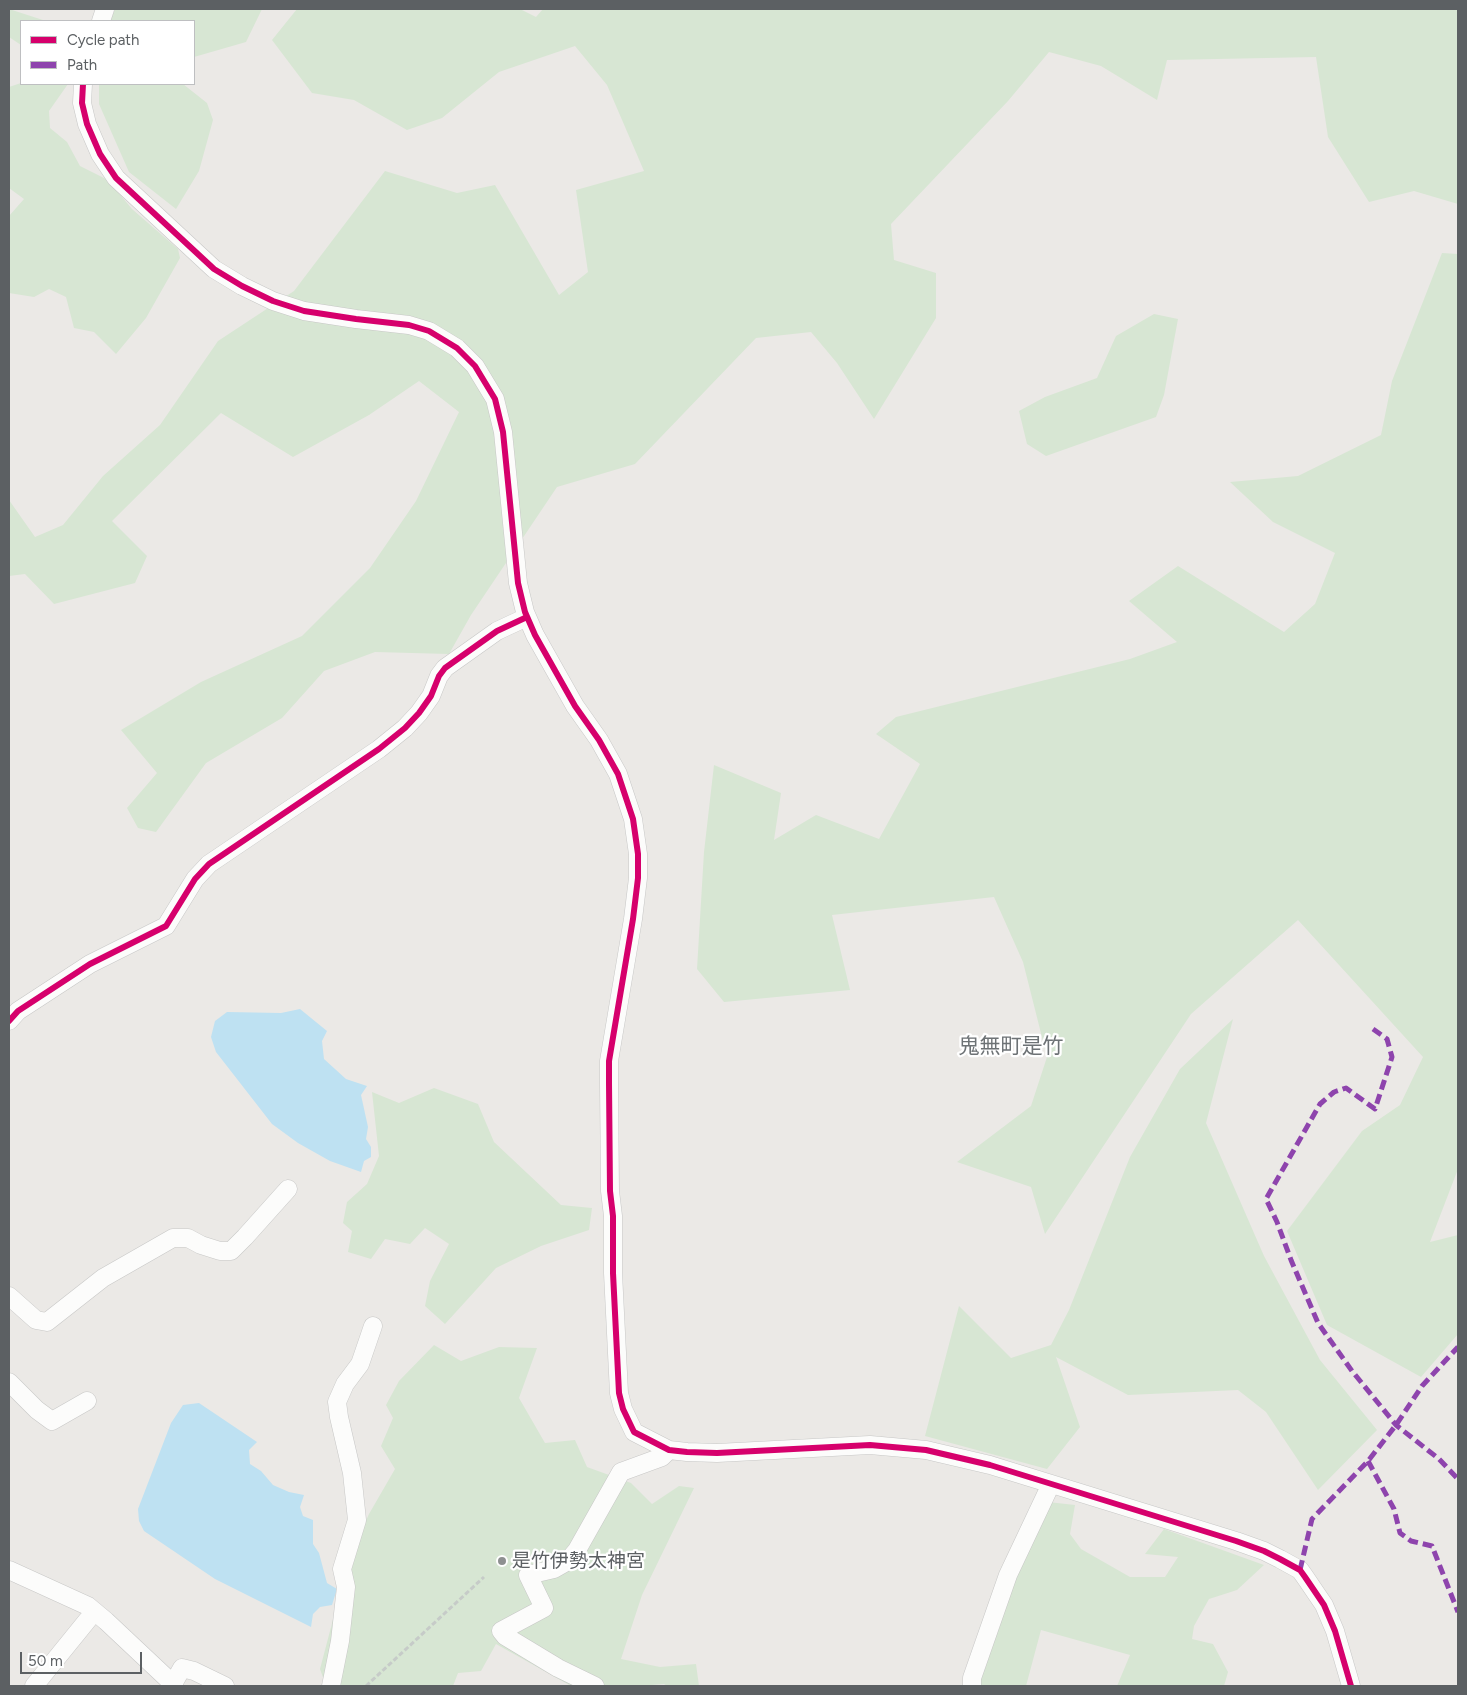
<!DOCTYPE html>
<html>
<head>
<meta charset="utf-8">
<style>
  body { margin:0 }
  #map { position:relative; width:1467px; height:1695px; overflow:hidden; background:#ebe9e6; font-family:Figtree,sans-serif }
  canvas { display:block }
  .frame { position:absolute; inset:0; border:10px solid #5c6063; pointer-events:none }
  .legend { position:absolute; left:20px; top:20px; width:175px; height:65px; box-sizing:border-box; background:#fff; border:1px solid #bebfc1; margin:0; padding:6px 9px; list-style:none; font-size:15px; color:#5c6063 }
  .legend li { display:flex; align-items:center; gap:10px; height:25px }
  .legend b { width:25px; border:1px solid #bebfc1 }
  .scale { position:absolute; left:20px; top:1652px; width:122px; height:22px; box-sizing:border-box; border:2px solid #5c6063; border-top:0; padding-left:6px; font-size:15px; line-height:18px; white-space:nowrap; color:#5c6063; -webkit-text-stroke:4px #fff; paint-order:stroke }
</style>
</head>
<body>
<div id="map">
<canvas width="1467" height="1695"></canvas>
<div class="frame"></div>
<ul class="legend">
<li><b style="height:6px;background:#d6006c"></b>Cycle path</li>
<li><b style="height:6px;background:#8e44ad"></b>Path</li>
</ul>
<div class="scale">50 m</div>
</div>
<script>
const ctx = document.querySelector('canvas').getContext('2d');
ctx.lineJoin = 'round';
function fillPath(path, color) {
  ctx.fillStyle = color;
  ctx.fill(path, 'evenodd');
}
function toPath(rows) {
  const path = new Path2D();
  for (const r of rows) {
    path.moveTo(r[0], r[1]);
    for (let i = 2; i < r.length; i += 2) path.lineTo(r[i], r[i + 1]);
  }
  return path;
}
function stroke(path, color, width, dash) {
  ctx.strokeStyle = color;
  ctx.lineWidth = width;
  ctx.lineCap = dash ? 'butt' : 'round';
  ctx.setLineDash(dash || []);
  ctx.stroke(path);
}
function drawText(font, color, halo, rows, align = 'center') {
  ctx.font = font + ' Figtree,"Noto Sans JP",sans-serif';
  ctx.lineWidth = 4.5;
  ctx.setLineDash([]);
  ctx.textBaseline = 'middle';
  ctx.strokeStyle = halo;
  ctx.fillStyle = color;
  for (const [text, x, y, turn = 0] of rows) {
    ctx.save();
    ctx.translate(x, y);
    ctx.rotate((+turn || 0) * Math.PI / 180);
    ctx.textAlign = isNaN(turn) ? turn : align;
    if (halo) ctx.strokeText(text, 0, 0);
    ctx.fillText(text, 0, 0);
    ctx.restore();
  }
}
const green = toPath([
  [9,9,46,21,21,21,21,45,9,37],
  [115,9,262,9,246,42,194,57,194,21,110,21],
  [297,9,520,9,536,17,543,9,1458,9,1458,204,1414,191,1369,202,1328,137,1316,57,1167,60,1157,100,1101,66,1049,52,1008,101,891,224,894,260,936,273,936,318,874,419,837,363,811,332,756,338,635,464,557,487,471,615,449,654,375,652,324,671,282,718,206,763,156,832,138,828,127,808,157,773,121,730,201,682,302,636,370,568,416,501,459,412,419,381,369,415,293,457,221,413,112,521,147,556,135,583,54,604,25,574,9,576,9,500,35,537,63,525,103,476,160,425,218,341,294,291,385,171,457,193,495,185,559,295,588,272,576,190,644,171,607,85,575,46,499,72,442,118,407,130,354,100,312,93,272,40],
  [21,83,68,84,49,111,50,128,67,142,80,166,108,180,132,209,178,249,180,258,146,318,116,354,94,332,74,328,66,297,49,289,34,297,9,293,9,216,24,199,9,188,9,87],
  [99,84,183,84,207,103,213,120,199,171,176,209,129,172,99,104],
  [1442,253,1458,254,1458,1169,1430,1242,1458,1235,1458,1334,1421,1377,1327,1325,1287,1231,1362,1131,1400,1105,1423,1057,1298,920,1191,1014,1045,1234,1031,1187,957,1162,1031,1106,1047,1057,1023,962,994,897,832,915,850,990,724,1002,697,969,704,852,714,765,781,793,774,840,816,815,879,839,920,764,876,734,896,717,1130,659,1177,642,1129,601,1178,566,1284,632,1315,604,1335,553,1273,522,1230,482,1298,476,1381,435,1392,381],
  [1154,314,1178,319,1164,395,1156,417,1046,456,1027,444,1019,411,1045,397,1097,378,1116,336],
  [1233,1019,1206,1123,1264,1256,1320,1360,1377,1430,1318,1490,1266,1412,1238,1390,1128,1395,1056,1357,1080,1427,1047,1469,925,1436,959,1306,1011,1358,1051,1345,1069,1310,1130,1157,1180,1069],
  [434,1088,478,1104,494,1142,561,1205,592,1208,589,1230,541,1246,496,1268,445,1324,425,1306,430,1281,449,1244,425,1228,410,1244,385,1239,371,1259,348,1252,352,1231,343,1223,347,1202,367,1184,379,1156,372,1092,399,1103],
  [434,1345,461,1361,499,1347,537,1348,519,1398,545,1443,575,1440,587,1467,631,1483,652,1504,679,1486,694,1488,642,1595,621,1659,660,1667,696,1664,699,1686,667,1686,664,1684,640,1686,571,1686,496,1644,481,1671,458,1673,453,1686,326,1686,320,1669,350,1555,369,1514,395,1469,381,1446,393,1418,386,1405,399,1381],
  [1048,1502,1075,1505,1070,1534,1081,1549,1130,1577,1165,1577,1178,1557,1145,1554,1164,1529,1264,1565,1237,1590,1209,1599,1194,1626,1192,1639,1213,1644,1228,1672,1224,1686,1117,1686,1130,1655,1041,1630,1026,1686,977,1686,1012,1576]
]);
const water = toPath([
  [300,1009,327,1031,322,1041,324,1059,346,1079,367,1086,361,1095,368,1127,366,1139,371,1147,371,1157,364,1161,361,1172,330,1161,298,1143,272,1124,216,1052,211,1037,215,1021,227,1012,281,1013],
  [199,1403,257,1442,249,1450,250,1464,261,1471,273,1485,289,1492,304,1495,300,1507,303,1516,313,1520,313,1544,319,1553,327,1583,337,1589,332,1605,320,1607,313,1614,311,1627,215,1579,144,1531,139,1521,138,1509,171,1423,183,1405]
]);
const path = toPath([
  [366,1686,484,1577]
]);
const street = toPath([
  [101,21,105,9],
  [83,84,82,103,87,124,100,154,116,178,214,269,242,286,273,301,304,311,356,319,409,325,429,331,457,348,475,366,495,399,503,432,518,583,525,612,535,635,575,706,599,740,618,774,633,819,638,854,638,878,633,919,609,1061,609,1083,610,1191,613,1216,613,1273,619,1393,623,1409,634,1432,669,1450,687,1452,717,1453,870,1445,926,1450,990,1465,1236,1541,1264,1551,1280,1559,1300,1570,1305,1577,1324,1605,1335,1631,1351,1686],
  [9,1021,18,1011,90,964,166,926,195,879,209,864,379,749,405,728,419,713,431,696,439,676,445,668,497,631,527,617],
  [9,1296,36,1320,47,1322,103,1278,173,1238,188,1238,201,1245,220,1251,231,1251,245,1237,288,1189],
  [9,1382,37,1410,52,1421,87,1401],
  [9,1570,88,1606,106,1621,173,1684,182,1668,194,1671,225,1686],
  [34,1686,94,1612],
  [331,1686,340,1641,346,1587,342,1569,357,1520,352,1473,339,1417,337,1402,345,1384,360,1364,373,1326],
  [595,1686,558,1668,505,1636,501,1631,544,1608,528,1575,554,1569,568,1561,577,1550,621,1472,662,1457,669,1450],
  [972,1686,972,1678,1008,1575,1051,1484]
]);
const quiet = toPath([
  [1373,1029,1387,1039,1392,1057,1375,1109,1346,1088,1334,1092,1320,1104,1266,1199,1277,1222,1291,1260,1318,1323,1352,1371,1396,1425,1439,1459,1458,1479],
  [1368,1461,1394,1509,1400,1533,1411,1541,1432,1546,1458,1612],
  [1300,1570,1312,1519,1368,1461,1396,1425,1422,1386,1458,1347]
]);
const cycleway = toPath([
  [83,84,82,103,87,124,100,154,116,178,214,269,242,286,273,301,304,311,356,319,409,325,429,331,457,348,475,366,495,399,503,432,518,583,525,612,535,635,575,706,599,740,618,774,633,819,638,854,638,878,633,919,609,1061,609,1083,610,1191,613,1216,613,1273,619,1393,623,1409,634,1432,669,1450,687,1452,717,1453,870,1445,926,1450,990,1465,1236,1541,1264,1551,1280,1559,1300,1570,1305,1577,1324,1605,1335,1631,1351,1686],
  [9,1021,18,1011,90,964,166,926,195,879,209,864,379,749,405,728,419,713,431,696,439,676,445,668,497,631,527,617]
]);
const markers = [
  [502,1561,5,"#8e9091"]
];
const poiNames = [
  ["是竹伊勢太神宮",512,1561]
];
const quarterNames = [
  ["鬼無町是竹",1011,1047]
];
fillPath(green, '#d7e6d3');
fillPath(water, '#bee1f2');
stroke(street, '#c7c7c6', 19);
stroke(path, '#c6cbc8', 3, [5, 2.5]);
stroke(street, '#fcfcfb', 18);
stroke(quiet, '#8e44ad', 5, [10, 5]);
stroke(cycleway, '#d6006c', 6);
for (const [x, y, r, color] of markers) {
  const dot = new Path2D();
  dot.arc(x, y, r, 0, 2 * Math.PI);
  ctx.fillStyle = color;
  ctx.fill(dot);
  stroke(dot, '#fff', 2);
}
drawText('19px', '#5c6063', '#fff', poiNames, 'left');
drawText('21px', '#6d7275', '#fff', quarterNames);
</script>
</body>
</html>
